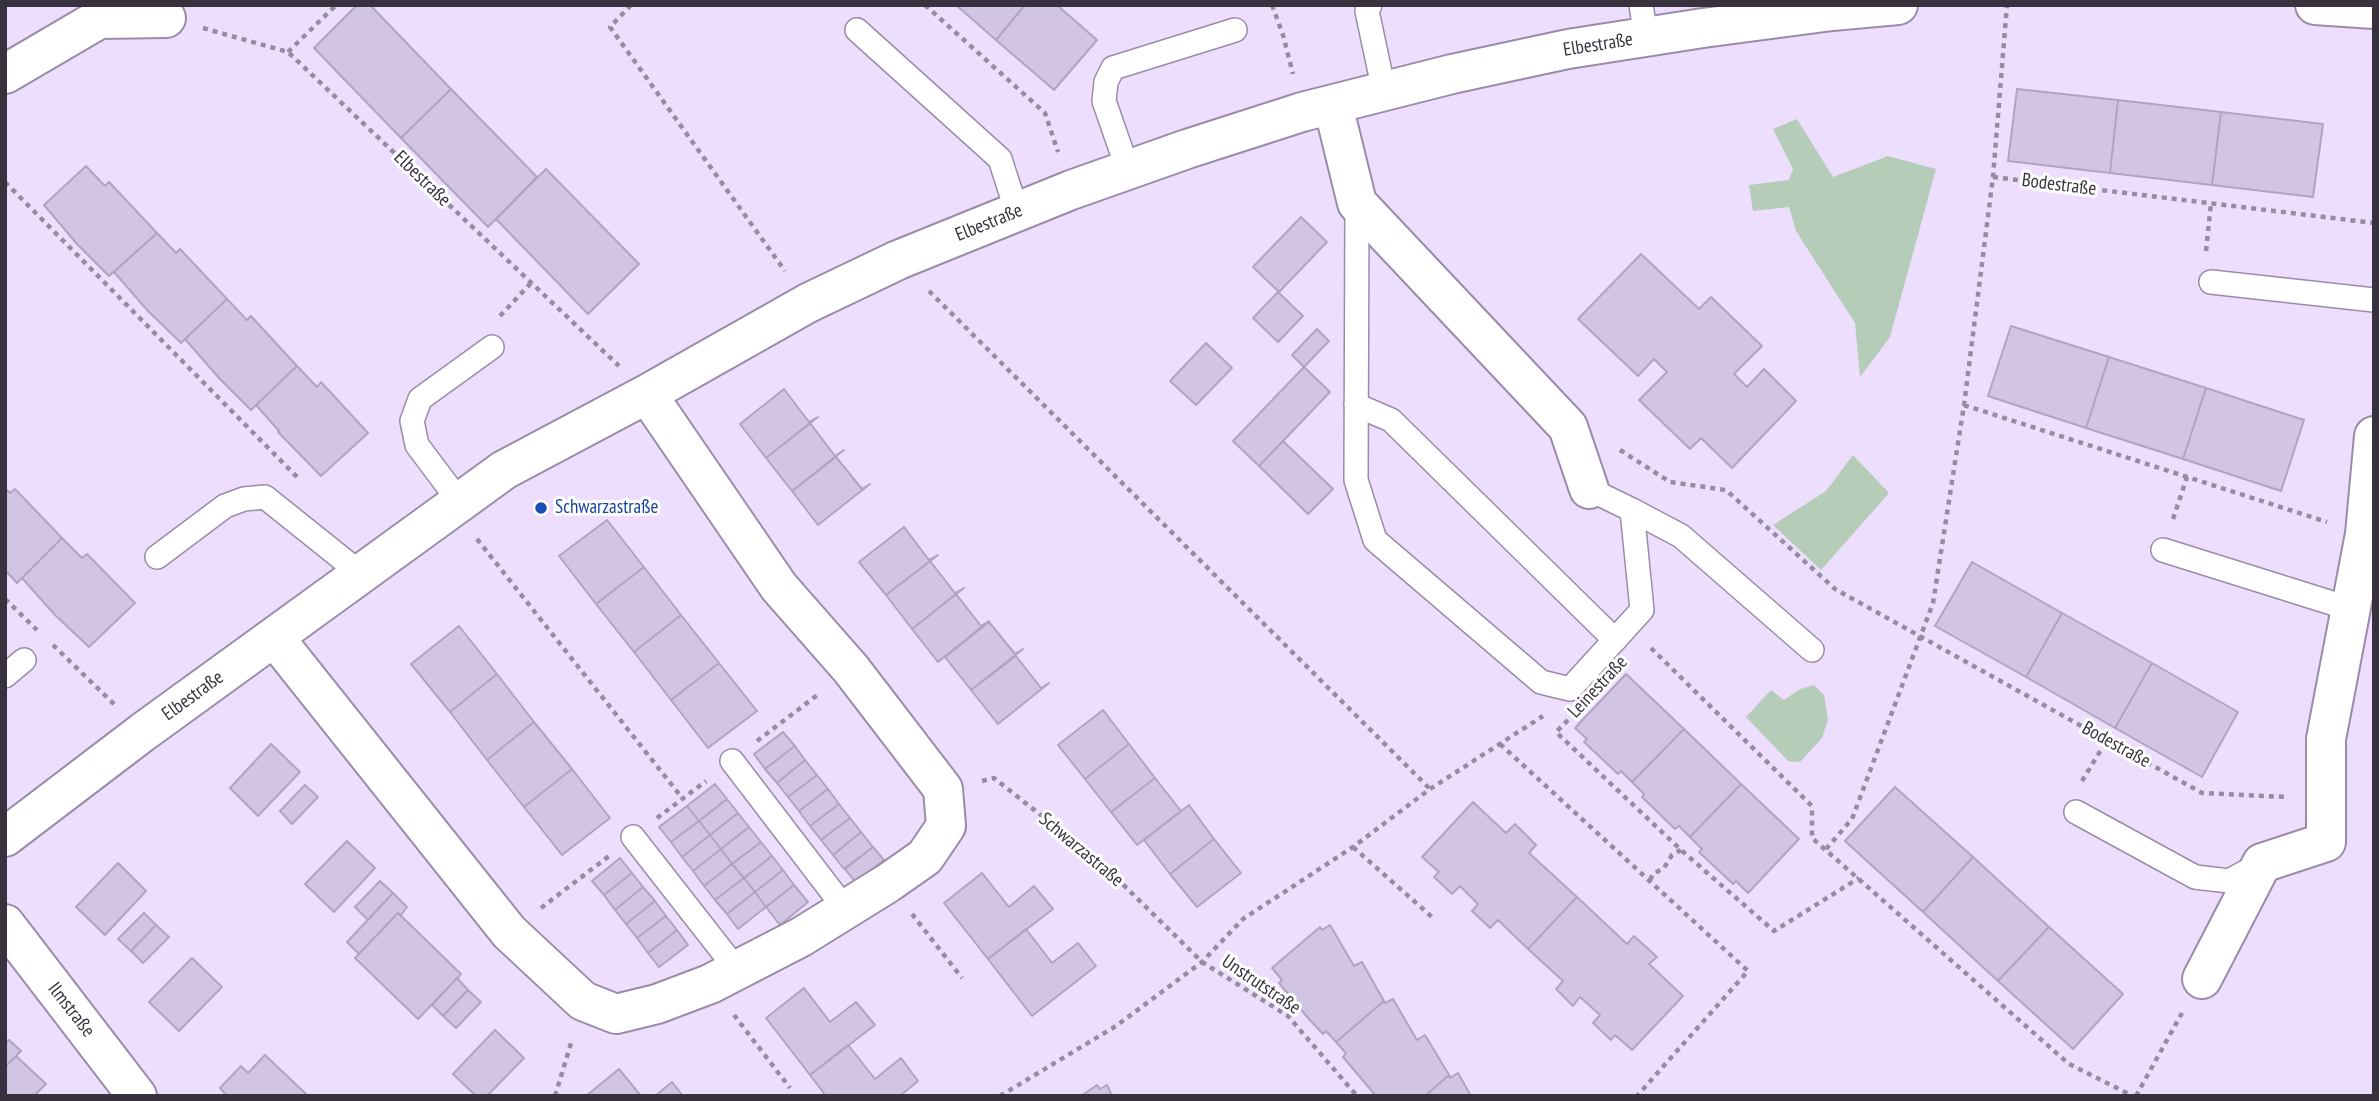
<!DOCTYPE html>
<html>
<head>
<meta charset="utf-8">
<style>
  body { margin:0 }
  #map { position:relative; width:2379px; height:1101px; overflow:hidden; background:#eddefe; font-family:"PT Sans Narrow",sans-serif }
  canvas { display:block }
  .frame { position:absolute; inset:0; border:7px solid #38323e; pointer-events:none }
</style>
</head>
<body>
<div id="map">
<canvas width="2379" height="1101"></canvas>
<div class="frame"></div>
</div>
<script>
const ctx = document.querySelector('canvas').getContext('2d');
ctx.lineJoin = 'round';
function fillPath(path, color) {
  ctx.fillStyle = color;
  ctx.fill(path, 'evenodd');
}
function toPath(rows) {
  const path = new Path2D();
  for (const r of rows) {
    path.moveTo(r[0], r[1]);
    for (let i = 2; i < r.length; i += 2) path.lineTo(r[i], r[i + 1]);
  }
  return path;
}
function stroke(path, color, width, dash) {
  ctx.strokeStyle = color;
  ctx.lineWidth = width;
  ctx.lineCap = dash ? 'butt' : 'round';
  ctx.setLineDash(dash || []);
  ctx.stroke(path);
}
function drawText(font, color, halo, rows, align = 'center') {
  ctx.font = font + ' "PT Sans Narrow",sans-serif';
  ctx.lineWidth = 6;
  ctx.setLineDash([]);
  ctx.textBaseline = 'middle';
  ctx.strokeStyle = halo;
  ctx.fillStyle = color;
  for (const [text, x, y, turn = 0] of rows) {
    ctx.save();
    ctx.translate(x, y);
    ctx.rotate((+turn || 0) * Math.PI / 180);
    ctx.textAlign = isNaN(turn) ? turn : align;
    if (halo) ctx.strokeText(text, 0, 0);
    ctx.fillText(text, 0, 0);
    ctx.restore();
  }
}
const green = toPath([
  [1797,119,1833,177,1888,156,1936,169,1890,337,1860,377,1855,323,1796,231,1789,207,1753,211,1749,185,1789,180,1793,169,1773,129],
  [1853,455,1889,493,1821,570,1773,525,1826,491],
  [1814,685,1824,695,1828,719,1822,738,1800,762,1788,761,1746,717,1771,690,1784,700,1800,689]
]);
const building = toPath([
  [357,5,370,5,451,89,401,138,314,48,357,5],
  [956,5,1025,5,996,40,956,5],
  [1025,5,1057,5,1097,40,1054,90,996,40,1025,5],
  [451,89,537,177,488,227,401,138,451,89],
  [2017,89,2118,100,2110,173,2008,161,2017,89],
  [2118,100,2221,112,2212,185,2110,173,2118,100],
  [2221,112,2323,124,2313,197,2212,185,2221,112],
  [86,166,105,186,109,182,157,233,109,276,77,244,44,205,86,166],
  [546,169,639,264,588,314,496,219,546,169],
  [1301,217,1327,242,1279,292,1253,267,1301,217],
  [157,233,176,253,180,249,227,299,181,343,148,311,114,272,157,233],
  [1641,254,1699,309,1711,297,1762,346,1734,374,1747,387,1764,369,1796,401,1732,468,1701,438,1690,449,1639,400,1667,372,1654,359,1638,376,1578,319,1641,254],
  [1278,292,1303,316,1278,342,1253,318,1278,292],
  [227,299,247,320,251,316,297,366,251,410,219,378,185,339,227,299],
  [2011,326,2109,357,2086,428,1988,396,2011,326],
  [1317,329,1329,341,1304,367,1292,355,1317,329],
  [1206,343,1232,368,1196,405,1170,381,1206,343],
  [2109,357,2206,388,2183,459,2086,428,2109,357],
  [297,366,317,387,321,382,368,433,321,476,278,432,279,431,256,405,297,366],
  [1304,367,1330,392,1259,466,1233,441,1304,367],
  [2206,388,2304,420,2281,491,2183,459,2206,388],
  [784,389,809,422,818,417,766,458,740,424,784,389],
  [810,423,835,456,844,450,792,491,766,458,810,423],
  [1283,441,1333,489,1308,514,1259,466,1283,441],
  [836,457,862,489,870,484,818,525,792,491,836,457],
  [5,488,10,493,15,489,62,538,17,583,5,570,5,488],
  [607,520,644,567,596,604,559,556,607,520],
  [904,527,929,560,938,555,886,595,859,562,904,527],
  [62,538,82,558,87,554,135,603,89,647,55,615,22,578,62,538],
  [930,561,955,593,964,588,912,629,886,595,930,561],
  [1972,562,2062,613,2026,677,1935,626,1972,562],
  [644,567,681,615,634,652,596,604,644,567],
  [956,594,981,626,989,621,938,662,912,629,956,594],
  [2062,613,2152,663,2115,728,2026,677,2062,613],
  [681,615,719,663,671,700,634,652,681,615],
  [989,622,1015,654,1023,649,971,690,945,657,989,622],
  [459,626,497,674,450,712,411,664,459,626],
  [1016,656,1041,688,1049,683,998,724,971,690,1016,656],
  [719,663,757,711,708,748,671,700,719,663],
  [2152,663,2238,712,2202,777,2115,728,2152,663],
  [497,674,534,722,487,760,450,712,497,674],
  [1626,674,1684,729,1632,782,1621,771,1618,774,1584,742,1587,739,1575,728,1626,674],
  [1103,710,1129,744,1085,779,1058,745,1103,710],
  [534,722,572,769,524,807,487,760,534,722],
  [1684,729,1741,784,1690,837,1679,826,1675,829,1642,797,1644,794,1632,782,1684,729],
  [783,732,795,746,765,769,754,754,783,732],
  [271,744,300,772,258,816,230,788,271,744],
  [1129,744,1155,778,1111,812,1085,779,1129,744],
  [795,746,805,760,777,783,765,769,795,746],
  [805,760,817,775,788,797,777,783,805,760],
  [572,769,610,818,562,855,524,807,572,769],
  [817,775,828,789,799,811,788,797,817,775],
  [1155,778,1181,811,1137,845,1111,812,1155,778],
  [715,784,727,799,699,821,687,806,715,784],
  [1741,784,1799,839,1748,893,1736,881,1733,884,1717,869,1699,852,1702,849,1690,837,1741,784],
  [305,785,318,797,292,824,280,811,305,785],
  [1895,787,1973,857,1923,912,1845,841,1895,787],
  [828,789,839,804,810,826,799,811,828,789],
  [727,799,738,813,710,835,699,821,727,799],
  [1473,802,1506,833,1515,824,1536,845,1529,853,1577,897,1528,949,1498,920,1490,928,1472,911,1478,904,1460,886,1452,894,1434,877,1439,872,1422,857,1473,802],
  [839,804,850,818,821,840,810,826,839,804],
  [1189,805,1214,839,1170,874,1144,840,1189,805],
  [687,806,699,821,671,842,659,827,687,806],
  [738,813,749,827,721,849,710,835,738,813],
  [850,818,861,832,833,855,821,840,850,818],
  [699,821,710,835,682,857,671,842,699,821],
  [749,827,761,842,732,864,721,849,749,827],
  [861,832,873,847,844,869,833,855,861,832],
  [710,835,721,849,693,871,682,857,710,835],
  [1214,839,1241,873,1197,907,1170,874,1214,839],
  [347,841,375,868,334,912,305,884,347,841],
  [761,842,772,856,744,878,732,864,761,842],
  [873,847,884,860,856,883,845,869,873,847],
  [721,849,732,864,704,886,693,871,721,849],
  [772,856,783,870,755,892,744,878,772,856],
  [1973,857,2049,927,1998,981,1923,912,1973,857],
  [620,858,632,873,604,895,592,881,620,858],
  [118,863,146,891,105,935,76,907,118,863],
  [732,864,744,878,715,900,704,886,732,864],
  [783,870,794,885,766,907,755,892,783,870],
  [632,873,643,887,615,910,604,895,632,873],
  [982,873,1009,907,1034,886,1053,909,988,959,944,903,982,873],
  [744,878,755,892,727,914,715,900,744,878],
  [380,881,393,893,368,920,355,907,380,881],
  [794,885,808,902,780,925,766,907,794,885],
  [643,887,655,901,626,924,615,910,643,887],
  [755,892,766,907,738,929,727,914,755,892],
  [393,893,407,907,401,915,398,913,359,954,347,942,393,893],
  [1577,897,1627,944,1634,936,1657,957,1649,964,1683,996,1632,1050,1615,1035,1611,1040,1593,1023,1600,1015,1580,997,1573,1006,1556,989,1563,981,1528,949,1577,897],
  [655,901,666,916,637,938,626,924,655,901],
  [144,913,156,925,131,951,118,939,144,913],
  [398,913,461,974,418,1019,355,958,398,913],
  [666,916,677,930,648,953,637,938,666,916],
  [156,925,169,937,143,963,131,951,156,925],
  [1330,925,1354,966,1362,962,1384,1001,1336,1042,1326,1031,1323,1034,1308,1018,1279,983,1282,980,1272,968,1320,927,1322,930,1330,925],
  [2049,927,2123,994,2073,1049,1998,981,2049,927],
  [1026,929,1052,963,1078,943,1096,966,1032,1016,988,959,1026,929],
  [677,930,688,945,659,967,648,953,677,930],
  [192,958,222,987,179,1031,149,1002,192,958],
  [457,978,468,990,443,1016,432,1005,457,978],
  [804,988,830,1022,856,1002,875,1025,810,1075,766,1018,804,988],
  [468,990,481,1002,456,1028,443,1016,468,990],
  [1393,999,1417,1040,1425,1035,1449,1075,1425,1096,1376,1096,1343,1057,1346,1053,1336,1042,1384,1001,1385,1003,1393,999],
  [495,1030,524,1058,487,1096,476,1096,453,1074,495,1030],
  [9,1040,21,1051,5,1067,5,1043,9,1040],
  [848,1045,875,1079,901,1058,918,1081,900,1096,826,1096,810,1075,848,1045],
  [265,1055,306,1094,304,1096,227,1096,220,1088,241,1066,248,1073,265,1055],
  [16,1056,46,1084,34,1096,5,1096,5,1067,16,1056],
  [619,1069,641,1096,586,1096,619,1069],
  [1458,1073,1471,1096,1425,1096,1449,1075,1450,1078,1458,1073],
  [672,1082,683,1096,655,1096,672,1082],
  [1097,1085,1100,1089,1107,1085,1112,1096,1081,1096,1097,1085]
]);
const path = toPath([
  [631,5,610,27,785,271],
  [925,5,1045,113,1058,152],
  [1272,5,1283,35,1293,74],
  [203,28,288,52,619,366],
  [288,52,336,5],
  [1993,177,2374,223],
  [5,182,299,479],
  [2206,251,2211,203],
  [929,291,1430,789],
  [500,316,531,283],
  [1964,405,2327,522],
  [1620,450,1670,482,1726,490,1835,589,2202,793,2287,797],
  [2173,519,2187,477],
  [477,539,683,799],
  [5,599,37,630],
  [53,645,115,705],
  [1651,648,1812,806,1812,838,2069,1064,2133,1096],
  [1568,720,1556,732,1681,850,1774,931,1859,878],
  [757,741,820,693],
  [1500,744,1748,971,1637,1096],
  [982,781,994,778,1101,863,1202,962,1288,1016,1357,1096],
  [2082,781,2107,740],
  [657,818,706,781],
  [1353,847,1432,917],
  [1826,849,1852,819,1933,603,1964,405,1993,177,2007,5],
  [1650,880,1653,874,1664,868,1672,855,1681,850],
  [541,908,609,856],
  [912,914,962,978],
  [734,1015,790,1088],
  [555,1096,572,1040],
  [1000,1096,1116,1026,1202,962,1243,919,1353,847,1430,789,1543,716],
  [2136,1096,2182,1013]
]);
const service = toPath([
  [1370,5,1367,11,1384,91],
  [1641,5,1646,37],
  [857,30,1000,159,1017,212],
  [1128,170,1104,101,1106,82,1113,68,1235,30],
  [1357,203,1356,480,1375,540,1541,682,1570,689,1642,610,1632,510,1589,489],
  [2211,282,2374,300],
  [1356,405,1391,420,1615,640],
  [459,501,417,445,412,421,420,399,492,347],
  [1632,510,1681,536,1812,650],
  [2163,550,2351,609],
  [157,557,225,506,244,499,265,497,360,573],
  [5,676,24,660],
  [732,761,846,910],
  [2076,812,2195,877,2229,881,2257,866],
  [633,837,737,970]
]);
const minor = toPath([
  [2315,5,2374,9],
  [5,74,99,19,166,18],
  [1333,105,1357,203,1568,427,1589,489],
  [274,637,509,932,583,1001,616,1014,657,1004,710,984,801,937,888,883,925,857,946,826,943,789,851,669,779,587,647,394],
  [5,837,143,732,504,470,647,394,808,303,898,260,1071,190,1187,149,1302,112,1452,74,1568,49,1703,28,1832,11,1898,5],
  [5,924,137,1096],
  [2202,979,2262,863,2326,842,2326,739,2365,534,2374,436]
]);
const markers = [
  [541,508,7,"#1a4fb4"]
];
const streetNames = [
  ["Elbestraße",1598,45,-9],
  ["Elbestraße",422,179,44],
  ["Bodestraße",2059,185,7],
  ["Elbestraße",989,223,-22],
  ["Leinestraße",1598,687,-47],
  ["Elbestraße",193,696,-36],
  ["Bodestraße",2116,745,29],
  ["Schwarzastraße",1081,850,40],
  ["Unstrutstraße",1261,985,34],
  ["Ilmstraße",71,1010,52]
];
const transitNames = [
  ["Schwarzastraße",555,508]
];
fillPath(green, '#b5ccb8');
fillPath(building, '#d2c4e3');
stroke(building, '#b1a3c1', 2);
stroke(service, '#9a8ca9', 26);
stroke(minor, '#9a8ca9', 42);
stroke(path, '#968ca2', 4.5, [5, 5]);
stroke(service, '#fff', 23);
stroke(minor, '#fff', 38);
for (const [x, y, r, color] of markers) {
  const dot = new Path2D();
  dot.arc(x, y, r, 0, 2 * Math.PI);
  ctx.fillStyle = color;
  ctx.fill(dot);
  stroke(dot, '#fff', 2.5);
}
drawText('19px', '#38323e', '#fff', streetNames);
drawText('19px', '#164399', '#fff', transitNames, 'left');
</script>
</body>
</html>
